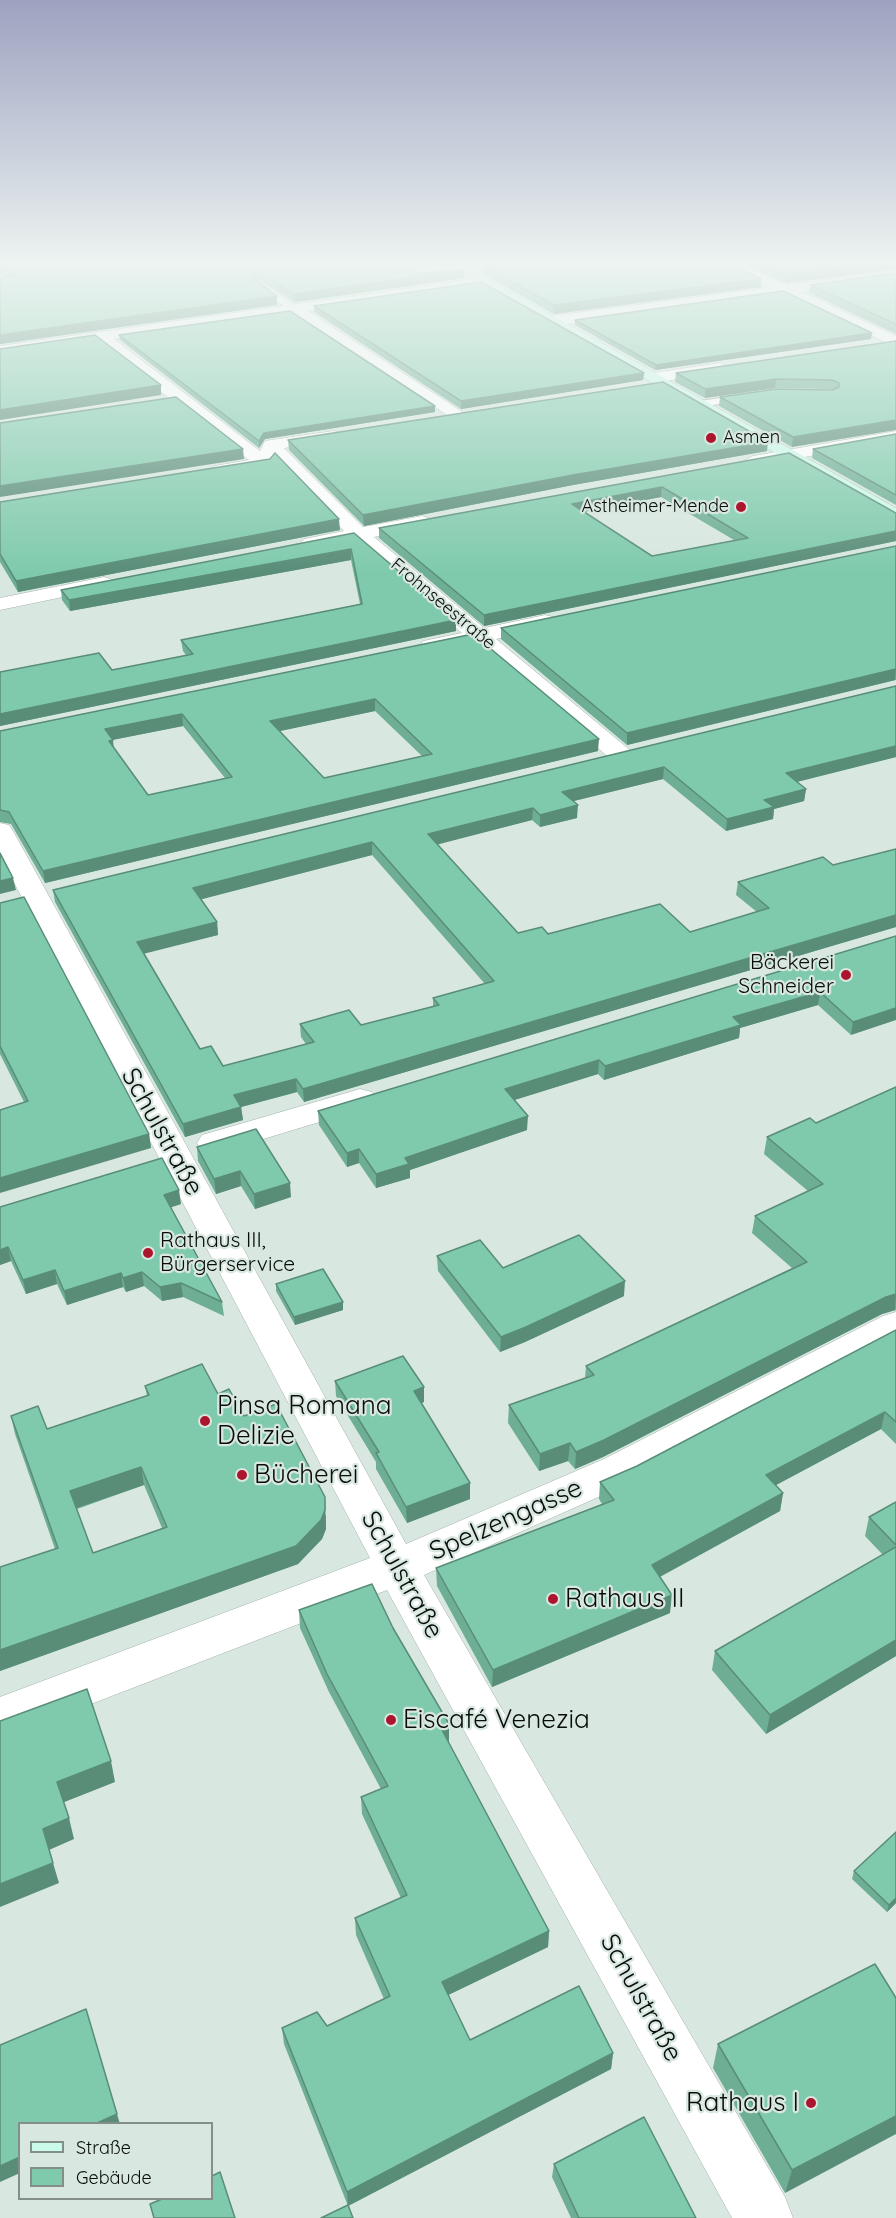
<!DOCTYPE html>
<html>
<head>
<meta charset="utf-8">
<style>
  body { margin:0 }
  #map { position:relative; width:896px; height:2218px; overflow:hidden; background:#d8e7e0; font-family:Quicksand,sans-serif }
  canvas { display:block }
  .legend { position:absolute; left:18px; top:2122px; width:195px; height:78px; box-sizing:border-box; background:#d8e7e0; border:2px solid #858f8a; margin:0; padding:8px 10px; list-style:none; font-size:18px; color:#080c0a }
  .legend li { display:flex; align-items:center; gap:12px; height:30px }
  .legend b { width:30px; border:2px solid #858f8a }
</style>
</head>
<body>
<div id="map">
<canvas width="896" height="2218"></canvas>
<ul class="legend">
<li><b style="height:8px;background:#cafaea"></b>Straße</li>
<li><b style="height:16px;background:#7fcaac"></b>Gebäude</li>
</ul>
</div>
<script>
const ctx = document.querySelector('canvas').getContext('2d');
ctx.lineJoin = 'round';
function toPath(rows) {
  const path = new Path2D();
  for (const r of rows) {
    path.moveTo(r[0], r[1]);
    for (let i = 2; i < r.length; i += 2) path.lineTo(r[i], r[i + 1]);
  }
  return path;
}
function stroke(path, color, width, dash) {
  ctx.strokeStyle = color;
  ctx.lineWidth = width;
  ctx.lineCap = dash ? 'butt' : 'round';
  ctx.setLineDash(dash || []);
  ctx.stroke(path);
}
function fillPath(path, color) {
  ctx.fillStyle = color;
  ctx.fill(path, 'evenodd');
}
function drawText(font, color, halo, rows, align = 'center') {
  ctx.font = font + ' Quicksand,sans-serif';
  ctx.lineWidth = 4.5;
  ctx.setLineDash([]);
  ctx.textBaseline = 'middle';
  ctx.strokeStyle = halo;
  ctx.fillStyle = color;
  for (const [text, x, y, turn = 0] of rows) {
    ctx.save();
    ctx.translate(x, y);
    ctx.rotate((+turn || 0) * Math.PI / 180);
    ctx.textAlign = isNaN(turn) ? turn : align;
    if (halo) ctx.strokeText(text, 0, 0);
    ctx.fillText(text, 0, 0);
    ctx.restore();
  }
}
const service = toPath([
  [259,281,298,307,298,311,290,311,256,286,254,284,259,281],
  [748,394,752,395,752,399,700,407,694,404,700,401,748,394]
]);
const minor = toPath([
  [722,264,740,264,786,285,896,271,896,279,801,292,896,336,896,347,783,294,552,326,544,321,552,316,768,288,722,264],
  [481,278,486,279,486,285,308,311,464,413,467,417,464,421,458,422,291,314,114,339,260,451,265,441,271,440,333,431,339,432,342,436,339,440,284,448,363,527,422,516,429,518,432,522,429,526,374,537,484,628,545,615,553,617,556,622,553,627,496,639,631,751,634,756,631,761,622,763,613,761,475,643,431,653,423,651,420,646,423,641,462,633,354,541,311,549,304,547,301,543,304,539,344,531,275,459,270,467,264,468,221,476,214,474,212,470,214,466,249,460,97,342,0,356,0,346,481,278],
  [720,363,728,368,726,371,653,383,645,378,653,373,720,363],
  [896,431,896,441,753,466,744,461,753,456,896,431],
  [104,577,111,579,115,583,111,587,0,610,0,598,104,577],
  [0,823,9,825,13,831,406,1544,604,1459,883,1316,896,1312,896,1343,634,1481,424,1575,785,2197,793,2218,732,2218,387,1590,0,1739,0,1697,370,1558,0,856,0,823],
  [360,1089,372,1092,376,1099,372,1106,214,1154,202,1151,197,1143,202,1135,360,1089]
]);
const secondary = toPath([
  [444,264,461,264,896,508,896,522,444,264]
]);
const wall = toPath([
  [0,264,418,273,464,278,295,302,258,279,256,281,277,296,277,305,0,344,0,278,5,277,0,274],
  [745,264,896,264,896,269,786,283],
  [483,266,761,287,554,314,483,274],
  [896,274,896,334,809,293,810,285],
  [314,306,644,373,643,380,461,409,314,312],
  [575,320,871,339,655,370,575,325],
  [119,335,435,412,265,439,259,448,120,340],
  [896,341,792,447,719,406,720,397,833,390,831,389,775,388,705,398,675,382,676,373],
  [896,434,896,505,812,458,813,449],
  [288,440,767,451,573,485,364,526,289,450],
  [789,453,896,513,896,541,484,626,379,538,379,528],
  [661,497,734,540,652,556,584,512],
  [0,502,340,530,18,592,0,562],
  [354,533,456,631,0,726,0,672,112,670,186,655,183,651,181,640,360,604,351,560,70,611,62,600,61,590],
  [896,546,896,680,627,745,501,639,501,628],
  [473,634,598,751,45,883,11,824,0,822,0,731],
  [375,711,422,756,324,778,279,731],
  [183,726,225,778,148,795,114,748,112,740],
  [896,686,896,757,797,782,806,789,804,801,774,809,773,819,726,831,663,779,573,801,577,818,540,827,532,820,437,844,518,933,690,932,757,912,736,895,738,882,833,865,896,849,896,927,304,1102,297,1092,241,1107,243,1120,185,1137,55,902,53,890],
  [372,855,485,984,433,998,433,1006,361,1025,300,1024,301,1037,306,1044,223,1066,200,1049,144,953,218,935,217,922,201,899],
  [0,903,149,1134,151,1148,24,1102,0,1054],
  [896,936,851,1035,818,1005,740,1028,739,1038,604,1080,598,1074,514,1100,527,1130,410,1170,410,1178,376,1188,359,1163,347,1167,319,1125,318,1111],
  [896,1087,896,1310,882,1314,603,1457,575,1469,568,1461,539,1471,508,1423,509,1405,585,1378,586,1366,792,1268,752,1233,755,1216,808,1191,764,1154,767,1137,816,1123],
  [197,1147,291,1197,255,1209,241,1186,216,1194,198,1161],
  [181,1204,171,1207,222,1302,224,1316,183,1297,162,1301,144,1286,126,1292,123,1287,67,1305,57,1284,26,1294,11,1261,0,1265,0,1207],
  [437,1256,503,1268,624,1296,525,1342,500,1352,438,1271],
  [276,1284,343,1310,295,1325,276,1291],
  [896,1330,896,1444,881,1429,776,1485,783,1493,780,1511,660,1577,670,1613,492,1687,437,1586,436,1568,602,1504,599,1499,600,1482,637,1466],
  [335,1381,424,1387,424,1402,421,1403,470,1483,470,1499,407,1523,376,1469,376,1462,336,1396],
  [145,1386,218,1394,244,1416,326,1516,326,1529,322,1539,298,1564,0,1671,0,1567,55,1549,15,1434,11,1416,47,1429,147,1396],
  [144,1485,162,1528,93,1553,77,1509],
  [896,1502,896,1656,766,1734,712,1670,715,1651,883,1555,865,1536,869,1517],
  [299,1610,393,1628,449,1724,449,1741,448,1742,549,1931,548,1947,448,1995,470,2040,613,2053,611,2069,348,2206,284,2044,282,2028,327,2026,384,1999,356,1935,355,1918,401,1898,362,1814,361,1797,381,1789,329,1692,300,1628],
  [896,1832,896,1903,887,1912,852,1879,854,1871],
  [875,1964,785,2193,713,2068,718,2044],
  [554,2164,696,2218,571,2218,552,2177]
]);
const shadedWall = toPath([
  [878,264,896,264,896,269,786,283,787,275],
  [464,270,464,278,295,302,294,294],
  [257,271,258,279,252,286,252,277],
  [761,279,761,287,554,314,554,305],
  [277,296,277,305,0,344,0,335],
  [872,333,871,339,655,370,656,365],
  [644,373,643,380,461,409,461,401],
  [776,379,775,388,705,398,705,389],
  [161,385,161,395,0,420,0,410],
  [435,406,435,412,265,439,259,448,259,441,264,433],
  [896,420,896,430,792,447,793,437],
  [768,442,767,451,573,485,364,526,363,515,573,475],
  [243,449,244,459,0,497,0,486],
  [662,487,661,497,572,514,572,504],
  [339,519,340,530,18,592,16,581],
  [896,531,896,541,484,626,484,615],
  [351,549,351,560,70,611,69,600],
  [456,620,456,631,0,726,0,714],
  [896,669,895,680,627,745,627,733],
  [375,699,375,711,271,733,270,721],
  [182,714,183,726,107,741,105,729],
  [599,739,598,751,45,883,43,871],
  [113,740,114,752,109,741],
  [896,746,896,757,784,785,786,773],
  [664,767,663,779,562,804,562,792],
  [806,789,804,801,774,809,773,819,726,831,727,819,764,800],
  [578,805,577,818,540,827,540,815],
  [533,808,532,820,428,847,428,834],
  [372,842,372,855,195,901,193,888],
  [13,878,16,890,0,894,0,881],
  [896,915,896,927,304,1102,303,1089],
  [217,922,218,935,139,955,137,942],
  [820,992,818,1005,740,1028,739,1038,604,1080,605,1066,733,1017],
  [896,1008,896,1020,851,1035,853,1022],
  [599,1060,598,1074,505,1103,505,1089],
  [296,1079,297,1092,241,1107,243,1120,185,1137,183,1124,234,1095],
  [528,1116,527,1130,410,1170,410,1178,376,1188,376,1174,405,1158],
  [149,1134,151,1148,0,1193,0,1178],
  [359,1149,359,1163,347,1167,347,1153],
  [240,1171,241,1186,216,1194,214,1179],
  [290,1183,291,1197,255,1209,254,1194],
  [179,1190,181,1204,166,1209,164,1195],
  [8,1247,11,1261,0,1265,0,1250],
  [55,1270,57,1284,26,1294,23,1280],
  [142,1272,144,1286,126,1292,123,1278],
  [121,1273,123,1287,67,1305,64,1291],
  [625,1281,624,1296,525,1342,500,1352,501,1337],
  [181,1283,183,1297,162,1301,160,1287],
  [896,1294,895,1310,882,1314,603,1457,575,1469,576,1452,886,1297],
  [343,1302,343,1310,295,1325,294,1317],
  [424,1387,424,1402,414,1406,414,1391],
  [885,1412,881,1429,763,1492,766,1475],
  [570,1443,568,1461,539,1471,540,1454],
  [141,1467,144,1485,74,1509,70,1491],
  [470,1483,470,1499,407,1523,406,1507],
  [783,1493,780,1511,650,1582,652,1565],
  [325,1497,326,1529,322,1539,298,1564,0,1671,0,1650],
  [672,1595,670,1613,492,1687,493,1670],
  [896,1640,896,1656,766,1734,770,1715],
  [449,1724,449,1741,441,1745,441,1728],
  [111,1761,115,1782,62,1803,57,1782],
  [69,1818,74,1839,49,1850,43,1829],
  [53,1863,59,1883,0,1907,0,1884],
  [896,1898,896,1903,887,1912,889,1905],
  [549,1931,548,1947,442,1998,442,1982],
  [613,2053,611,2069,348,2206,347,2192],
  [117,2114,120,2124,95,2124],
  [896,2116,896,2134,785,2193,792,2170],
  [20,2157,20,2173,0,2182,0,2166]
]);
const building = toPath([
  [0,264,400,264,418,273,464,270,294,294,257,271,252,277,277,296,0,335,0,278,15,276,0,267,0,264],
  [501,264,733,264,761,279,554,305,483,266,501,264],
  [763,264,878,264,787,275,763,264],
  [896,273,896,324,810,285,896,273],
  [481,282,644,373,461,401,314,306,481,282],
  [783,291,872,333,656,365,575,320,783,291],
  [290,311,435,406,264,433,259,441,119,335,290,311],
  [95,335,161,385,0,410,0,349,95,335],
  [896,341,896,420,793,437,720,397,776,389,832,390,839,387,839,383,832,380,776,379,705,389,676,373,896,341],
  [663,382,768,442,573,475,363,515,288,440,663,382],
  [176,397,243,449,0,486,0,423,176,397],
  [896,434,896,495,813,449,896,434],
  [275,453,339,519,16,581,0,554,0,502,270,459,275,453],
  [789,453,896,513,896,531,484,615,379,528,789,453],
  [662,487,748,538,652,556,572,504,662,487],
  [354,533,456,620,0,714,0,672,99,653,112,670,193,654,181,640,362,604,351,549,69,600,61,590,354,533],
  [896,546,896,669,627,733,501,628,896,546],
  [473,634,599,739,43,871,9,812,0,810,0,731,473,634],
  [375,699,432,754,324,778,270,721,375,699],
  [182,714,232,777,148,795,109,741,113,740,105,729,182,714],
  [896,686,896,746,786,773,806,789,764,800,774,807,727,819,664,767,562,792,578,805,540,815,533,808,428,834,518,933,542,927,548,934,660,904,690,932,769,908,738,882,823,857,833,865,896,849,896,915,303,1089,296,1079,234,1095,241,1107,183,1124,53,890,896,686],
  [372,842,494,981,433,998,439,1005,361,1025,349,1010,300,1024,314,1042,223,1066,211,1046,200,1049,137,942,217,922,193,888,372,842],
  [0,853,13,878,0,881,0,853],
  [24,897,149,1134,0,1178,0,1110,28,1101,0,1046,0,903,24,897],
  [896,936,896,1008,853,1022,820,992,733,1017,741,1025,605,1066,599,1060,505,1089,528,1116,405,1158,409,1164,376,1174,359,1149,347,1153,318,1111,896,936],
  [896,1087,896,1294,886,1297,604,1440,576,1452,570,1443,540,1454,509,1405,594,1375,586,1366,807,1262,755,1216,823,1184,767,1137,810,1118,816,1123,896,1087],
  [256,1129,290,1183,254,1194,240,1171,214,1179,197,1147,256,1129],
  [162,1158,179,1190,164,1195,222,1302,181,1283,160,1287,142,1272,123,1278,121,1273,64,1291,55,1270,23,1280,8,1247,0,1250,0,1207,162,1158],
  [579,1235,625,1281,526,1327,501,1337,437,1256,480,1240,503,1268,579,1235],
  [323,1269,343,1302,294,1317,276,1284,323,1269],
  [896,1330,896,1422,885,1412,766,1475,783,1493,652,1565,672,1595,493,1670,436,1568,614,1500,600,1482,637,1466,896,1330],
  [403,1356,424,1387,414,1391,470,1483,406,1507,376,1453,379,1452,335,1381,403,1356],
  [202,1364,218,1394,229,1389,244,1416,276,1404,325,1497,325,1510,321,1520,296,1546,0,1650,0,1567,58,1548,11,1416,38,1406,47,1429,149,1395,145,1386,202,1364],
  [141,1467,167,1527,93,1553,70,1491,141,1467],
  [896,1502,896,1545,869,1517,896,1502],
  [896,1547,896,1640,770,1715,715,1651,896,1547],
  [372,1584,393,1628,449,1724,441,1728,549,1931,442,1982,470,2040,579,1986,613,2053,347,2192,282,2028,317,2012,327,2026,390,1996,355,1918,407,1895,361,1797,388,1786,327,1674,299,1610,372,1584],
  [87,1689,111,1761,57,1782,69,1818,43,1829,53,1863,0,1884,0,1721,87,1689],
  [896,1832,896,1898,889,1905,854,1871,896,1832],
  [875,1964,896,1998,896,2116,792,2170,718,2044,875,1964],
  [86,2009,117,2114,95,2124,20,2124,20,2157,0,2166,0,2045,86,2009],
  [644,2117,696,2218,579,2218,554,2164,644,2117],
  [220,2172,235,2218,154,2218,150,2204,162,2199,212,2199,212,2176,220,2172],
  [348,2205,353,2218,321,2218,348,2205]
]);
const markers = [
  [711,438,6,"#ab162e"],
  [741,507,6,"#ab162e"],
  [846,975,6,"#ab162e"],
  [148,1253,6,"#ab162e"],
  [205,1421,6,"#ab162e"],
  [242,1475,6,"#ab162e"],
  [553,1599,6,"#ab162e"],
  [391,1720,6,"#ab162e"],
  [811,2103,6,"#ab162e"]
];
const farPoinames = [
  ["Asmen",723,438],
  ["Astheimer-Mende",729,507,"right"]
];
const farStreetnames = [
  ["Frohnseestraße",443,604,40]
];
const poiNames = [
  ["Bäckerei",834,963],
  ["Schneider",834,987],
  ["Rathaus III,",160,1241,"left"],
  ["Bürgerservice",160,1265,"left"]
];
const nearStreetnames = [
  ["Schulstraße",162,1132,61],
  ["Spelzengasse",506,1520,-24],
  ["Schulstraße",402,1575,61],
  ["Schulstraße",641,1998,61]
];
const nearPoinames = [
  ["Pinsa Romana",217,1406],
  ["Delizie",217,1436],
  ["Bücherei",254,1475],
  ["Rathaus II",565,1599],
  ["Eiscafé Venezia",403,1720],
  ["Rathaus I",799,2103,"right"]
];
stroke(service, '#a4b2ac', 2);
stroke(minor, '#a4b2ac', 1);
stroke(secondary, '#a4b2ac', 1);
fillPath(service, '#fff');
fillPath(minor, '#fff');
fillPath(secondary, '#cafaea');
fillPath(wall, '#6dae94');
fillPath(shadedWall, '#598d78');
fillPath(building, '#7fcaac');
stroke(building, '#598d78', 1.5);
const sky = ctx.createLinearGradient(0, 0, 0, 574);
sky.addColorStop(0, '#9da2c0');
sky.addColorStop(0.46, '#edf4f1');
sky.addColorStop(1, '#edf4f100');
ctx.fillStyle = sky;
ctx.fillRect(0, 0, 896, 574);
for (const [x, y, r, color] of markers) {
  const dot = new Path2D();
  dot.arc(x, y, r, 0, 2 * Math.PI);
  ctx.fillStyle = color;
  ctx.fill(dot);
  stroke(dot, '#d8e7e0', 2);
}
drawText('18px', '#080c0a', '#d8e7e0', farPoinames, 'left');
drawText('18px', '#080c0a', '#d8e7e0', farStreetnames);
drawText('21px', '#080c0a', '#d8e7e0', poiNames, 'right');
drawText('26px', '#080c0a', '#d8e7e0', nearStreetnames);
drawText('26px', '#080c0a', '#d8e7e0', nearPoinames, 'left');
</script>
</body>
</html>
